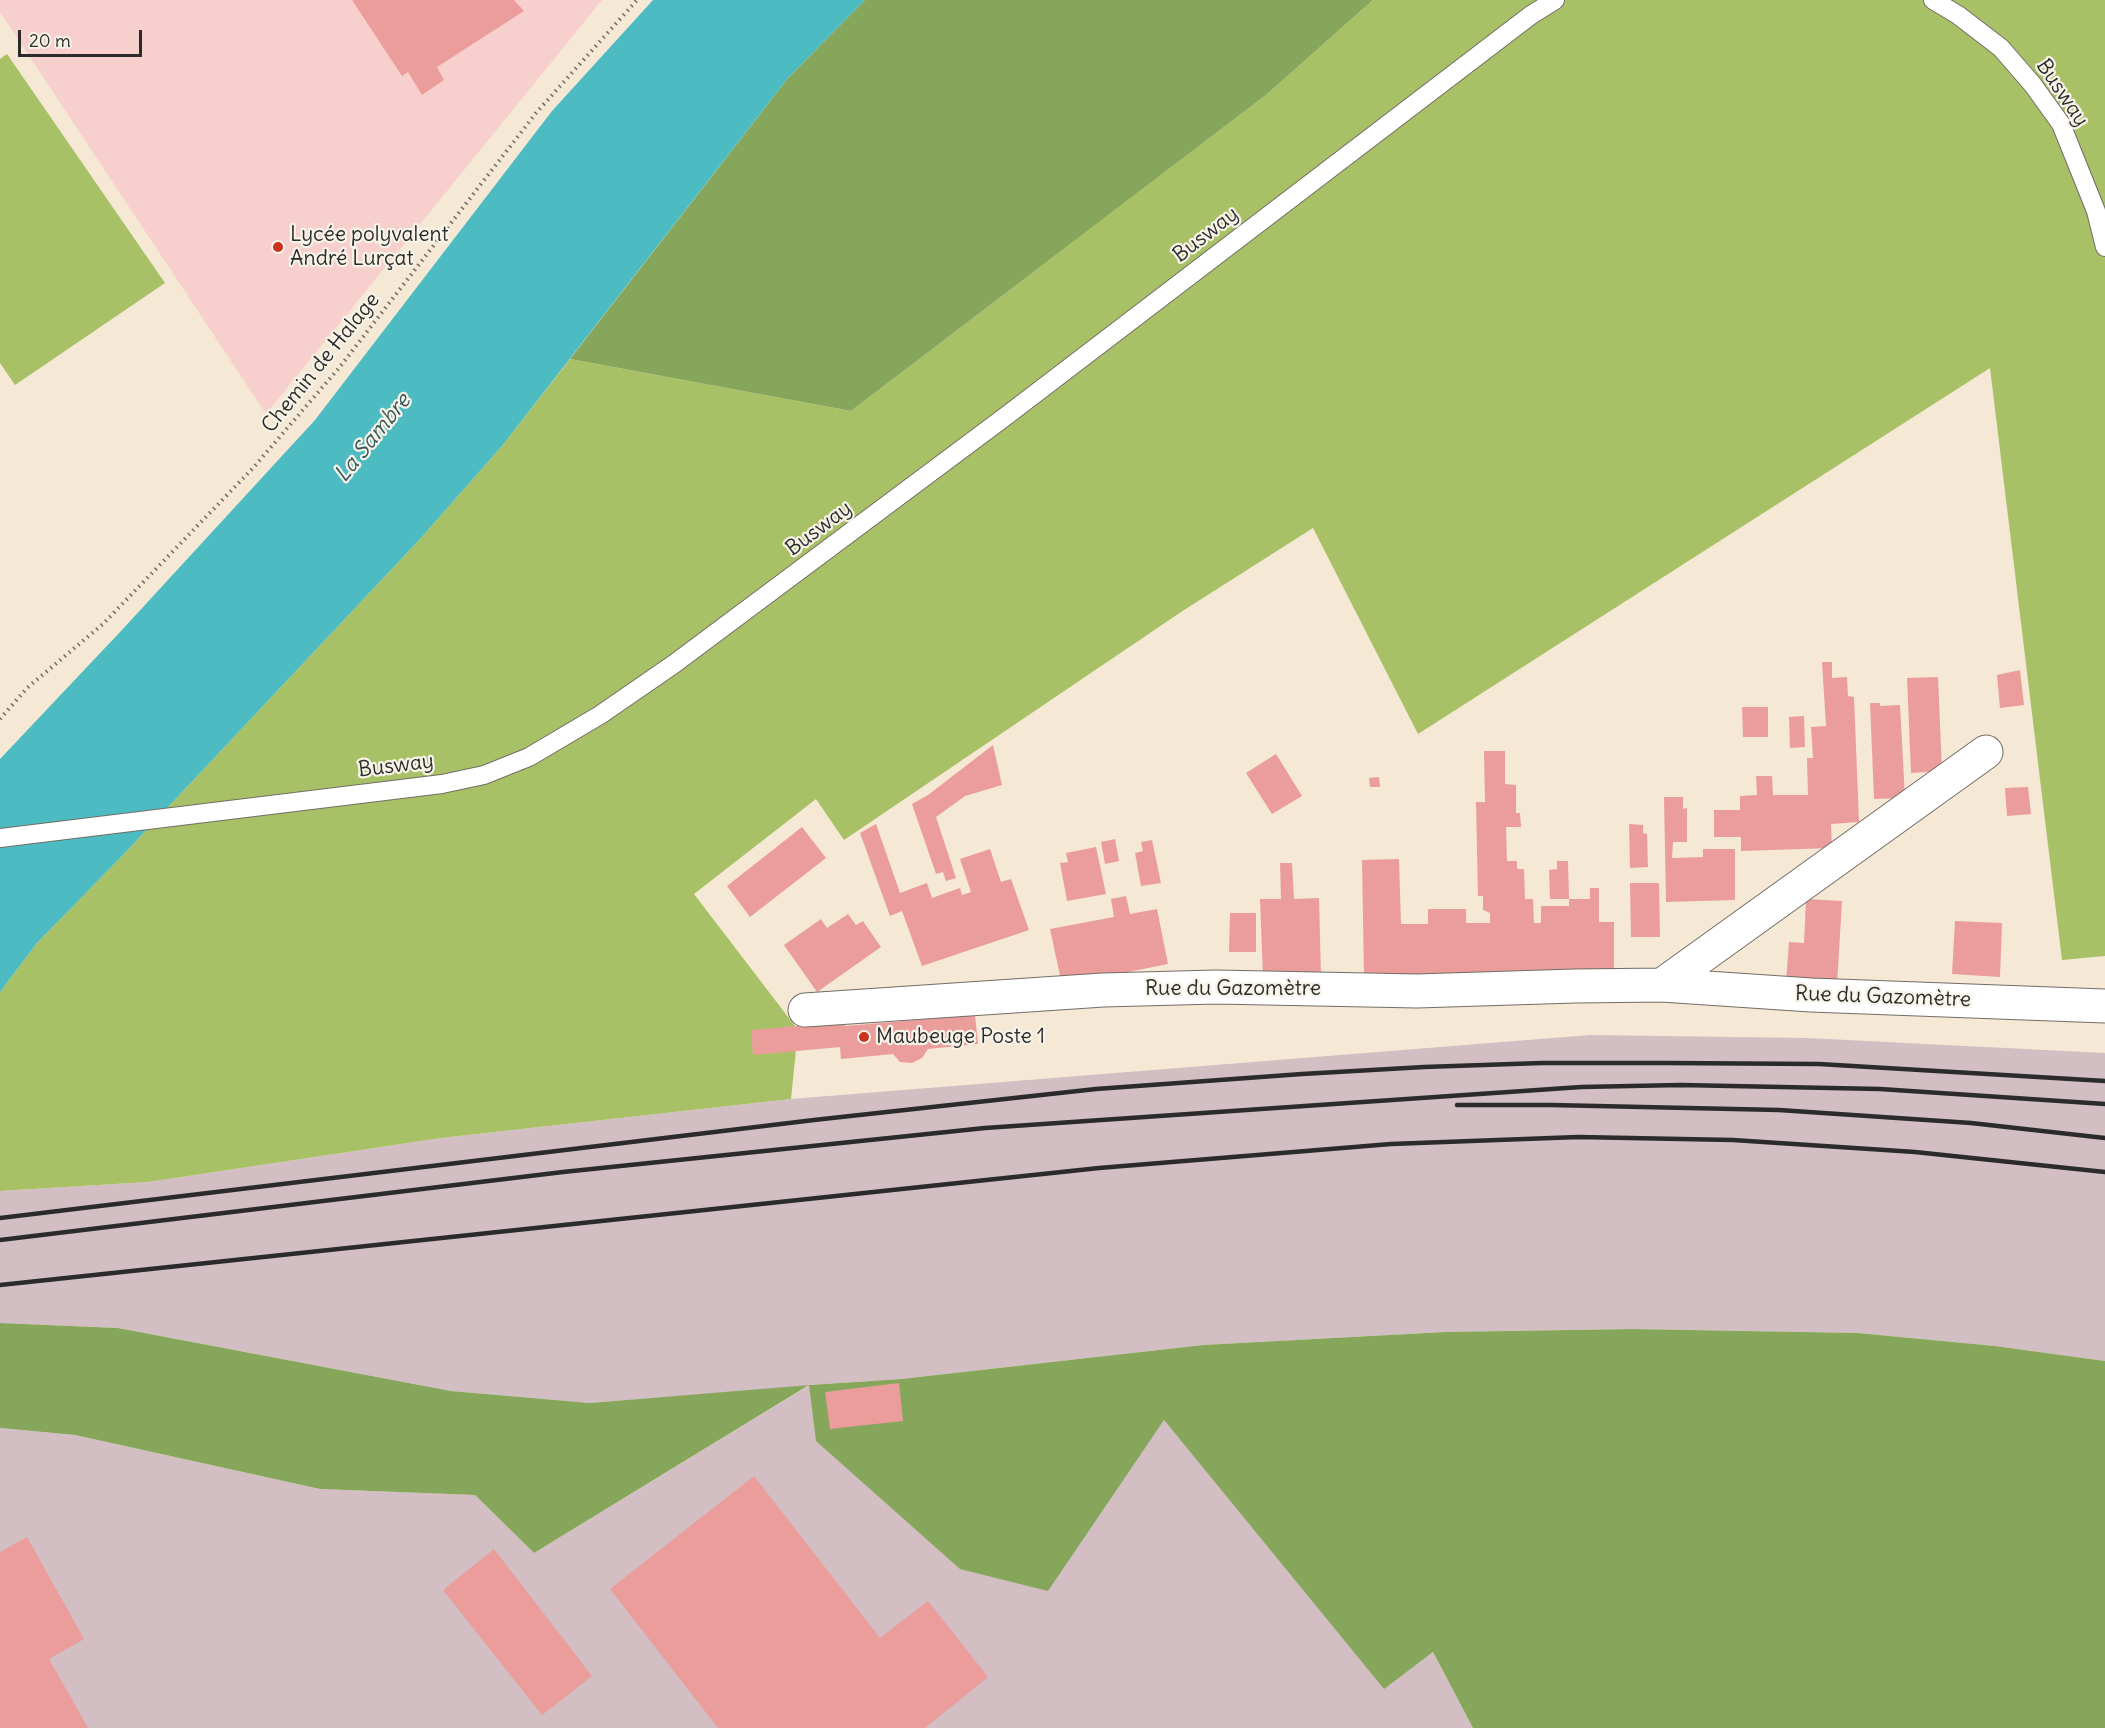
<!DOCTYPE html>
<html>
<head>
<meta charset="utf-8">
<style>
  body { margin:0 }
  #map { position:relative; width:2105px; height:1728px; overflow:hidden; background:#f5e8d4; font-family:Delius,sans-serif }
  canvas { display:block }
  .scale { position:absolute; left:18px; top:30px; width:124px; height:27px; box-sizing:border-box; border:3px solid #2b2b2b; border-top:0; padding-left:8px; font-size:18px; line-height:21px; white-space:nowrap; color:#2b2b2b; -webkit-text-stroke:4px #f7f3e8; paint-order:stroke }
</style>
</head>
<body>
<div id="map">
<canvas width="2105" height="1728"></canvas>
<div class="scale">20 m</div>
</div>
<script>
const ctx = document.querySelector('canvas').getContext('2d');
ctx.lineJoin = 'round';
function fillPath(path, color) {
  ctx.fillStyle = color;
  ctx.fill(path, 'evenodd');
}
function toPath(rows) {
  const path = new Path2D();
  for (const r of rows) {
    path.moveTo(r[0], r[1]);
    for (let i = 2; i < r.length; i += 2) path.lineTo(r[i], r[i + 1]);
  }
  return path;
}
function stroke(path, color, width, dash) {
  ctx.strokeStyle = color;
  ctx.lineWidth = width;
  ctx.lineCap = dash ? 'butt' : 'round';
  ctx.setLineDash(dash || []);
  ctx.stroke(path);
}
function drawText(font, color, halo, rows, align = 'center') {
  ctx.font = font + ' Delius,sans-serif';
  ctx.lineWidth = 4.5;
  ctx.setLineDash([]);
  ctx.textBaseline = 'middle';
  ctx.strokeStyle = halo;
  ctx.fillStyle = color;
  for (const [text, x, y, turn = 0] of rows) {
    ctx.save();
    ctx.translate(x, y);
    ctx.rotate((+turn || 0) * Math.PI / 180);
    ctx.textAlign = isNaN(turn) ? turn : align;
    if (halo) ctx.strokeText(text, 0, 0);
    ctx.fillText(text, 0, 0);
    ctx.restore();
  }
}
const built = toPath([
  [0,0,602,0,266,414,0,12]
]);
const industrial = toPath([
  [1590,1035,1807,1038,2105,1053,2105,1361,1995,1346,1858,1333,1633,1329,1445,1332,1203,1345,901,1379,810,1385,1164,1420,1384,1688,1433,1652,1473,1728,0,1728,0,1428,75,1435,320,1489,475,1495,534,1553,808,1386,590,1403,451,1391,118,1328,0,1323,0,1191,148,1182,441,1138,791,1099]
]);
const green = toPath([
  [1373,0,2105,0,2105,956,2062,960,1990,368,1418,734,1313,528,1181,612,844,840,816,799,694,894,798,1030,791,1099,441,1138,148,1182,0,1191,0,992,37,943,123,855,420,539,502,446,570,359,851,411,1266,95],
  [7,54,165,283,15,385,0,363,0,59]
]);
const forest = toPath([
  [865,0,1373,0,1266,95,851,411,570,359,788,78],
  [0,1323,118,1328,451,1391,590,1403,810,1385,901,1379,1203,1345,1445,1332,1633,1329,1858,1333,1995,1346,2105,1361,2105,1728,1473,1728,1433,1652,1384,1689,1164,1420,1048,1591,960,1569,816,1441,809,1385,534,1553,475,1495,320,1489,75,1435,0,1428]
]);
const water = toPath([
  [653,0,865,0,788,78,502,446,420,539,123,855,37,943,0,992,0,759,121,631,315,420,552,111]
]);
const building = toPath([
  [352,0,514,0,524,11,437,67,444,80,422,95,408,72,402,76],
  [1822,662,1832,662,1832,678,1847,677,1848,696,1854,697,1859,822,1831,824,1832,848,1741,851,1741,837,1714,837,1714,810,1740,810,1740,796,1757,795,1756,776,1772,776,1773,795,1808,795,1807,758,1813,758,1811,727,1826,726],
  [2020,670,2024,705,2000,708,1997,675],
  [1938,677,1942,771,1911,773,1907,678],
  [1870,703,1880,703,1880,706,1900,705,1905,798,1874,799],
  [1742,707,1768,707,1768,737,1743,737],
  [1804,716,1805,747,1790,748,1789,717],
  [993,745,1002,785,965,796,936,817,956,878,946,881,943,872,936,874,912,804,928,795],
  [1484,751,1505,751,1505,784,1516,785,1516,813,1520,813,1521,827,1506,827,1507,861,1517,861,1517,869,1524,869,1525,899,1533,899,1534,923,1541,923,1541,906,1569,906,1569,899,1590,899,1590,888,1599,888,1599,922,1614,922,1614,971,1364,977,1362,860,1399,859,1401,924,1428,924,1428,909,1466,909,1466,923,1490,923,1490,913,1483,910,1483,896,1478,896,1476,802,1485,802],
  [1276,754,1302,796,1272,814,1246,773],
  [1379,777,1380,787,1370,787,1369,778],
  [2028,787,2031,814,2007,816,2005,788],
  [1664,797,1683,797,1683,809,1687,808,1687,842,1673,842,1672,858,1703,857,1703,849,1735,849,1735,900,1666,902],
  [876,824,900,893,927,883,932,898,960,888,962,895,971,892,960,859,990,849,1001,882,1011,879,1029,930,922,966,902,911,890,916,860,833],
  [1629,824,1643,825,1643,833,1647,834,1648,867,1630,868],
  [802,827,826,858,750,917,727,886],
  [1115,839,1119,861,1105,864,1101,842],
  [1152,840,1161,883,1141,886,1135,853,1143,851,1141,842],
  [1096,847,1106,894,1067,901,1060,863,1068,862,1066,853],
  [1557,861,1568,861,1569,899,1550,899,1549,870,1557,869],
  [1280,863,1292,863,1294,899,1319,898,1321,976,1263,977,1260,899,1281,899],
  [1630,883,1659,883,1660,937,1631,937],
  [1126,896,1130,914,1157,909,1168,964,1062,985,1050,929,1114,917,1111,899],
  [1806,899,1842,901,1837,985,1786,982,1789,942,1804,943],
  [1230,913,1256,913,1256,952,1229,952],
  [848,914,856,925,863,921,881,947,817,992,784,945,821,919,827,928],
  [1955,921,2002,923,2000,977,1952,974],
  [975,1015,978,1044,928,1049,922,1058,912,1063,900,1062,893,1054,841,1059,840,1047,753,1055,751,1030,845,1022,845,1026],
  [899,1383,903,1421,830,1429,825,1392],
  [754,1476,880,1638,928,1601,988,1677,925,1728,718,1728,610,1589],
  [27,1537,84,1639,49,1659,88,1728,0,1728,0,1552],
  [494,1549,592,1676,542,1715,443,1590]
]);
const path = toPath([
  [0,719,27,688,103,624,253,468,339,368,536,113,637,0]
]);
const lane = toPath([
  [1933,0,1958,15,2001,48,2033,85,2061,124,2096,211,2105,247],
  [0,838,442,784,484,775,529,757,600,715,674,664,1006,416,1531,15,1555,0]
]);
const street = toPath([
  [1662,985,1986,752],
  [805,1010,1103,990,1216,987,1417,991,1575,986,1662,985,1811,995,2105,1006]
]);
const rail = toPath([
  [1457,1105,1551,1105,1779,1110,1971,1123,2105,1138],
  [0,1218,814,1120,1096,1089,1302,1074,1424,1067,1542,1063,1667,1063,1819,1064,2105,1081],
  [0,1240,563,1172,985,1128,1581,1087,1681,1085,1880,1089,2105,1104],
  [0,1285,1099,1168,1391,1144,1578,1137,1733,1140,1915,1152,2105,1172]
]);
const markers = [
  [278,247,6,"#c8321e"],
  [864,1037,6,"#c8321e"]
];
const streetNames = [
  ["Busway",2062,93,56],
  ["Busway",1206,235,-38],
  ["Chemin de Halage",321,363,-51],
  ["Busway",819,529,-37],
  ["Busway",396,766,-7],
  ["Rue du Gazomètre",1233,989],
  ["Rue du Gazomètre",1883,997,2]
];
const poiNames = [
  ["Lycée polyvalent",290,235],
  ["André Lurçat",290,259],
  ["Maubeuge Poste 1",876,1037]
];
const waterNames = [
  ["La Sambre",373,438,-51]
];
fillPath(built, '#f7d0cd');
fillPath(industrial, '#d2bec3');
fillPath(green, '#a9c166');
fillPath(forest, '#86a75b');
fillPath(water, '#4dbcc2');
fillPath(building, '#eb9d9c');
stroke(lane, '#726d66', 20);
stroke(street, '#726d66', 35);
stroke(path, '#726d66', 4, [1.5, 4.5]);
stroke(lane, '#fff', 18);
stroke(street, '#fff', 33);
stroke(rail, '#2b2b2b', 4.5);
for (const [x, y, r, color] of markers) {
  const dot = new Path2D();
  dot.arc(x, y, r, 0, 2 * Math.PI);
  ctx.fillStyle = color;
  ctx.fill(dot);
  stroke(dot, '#f7f3e8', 2);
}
drawText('21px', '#2b2b2b', '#f7f3e8', streetNames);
drawText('21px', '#2b2b2b', '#f7f3e8', poiNames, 'left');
drawText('italic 22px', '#355658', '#f7f3e8', waterNames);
</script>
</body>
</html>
